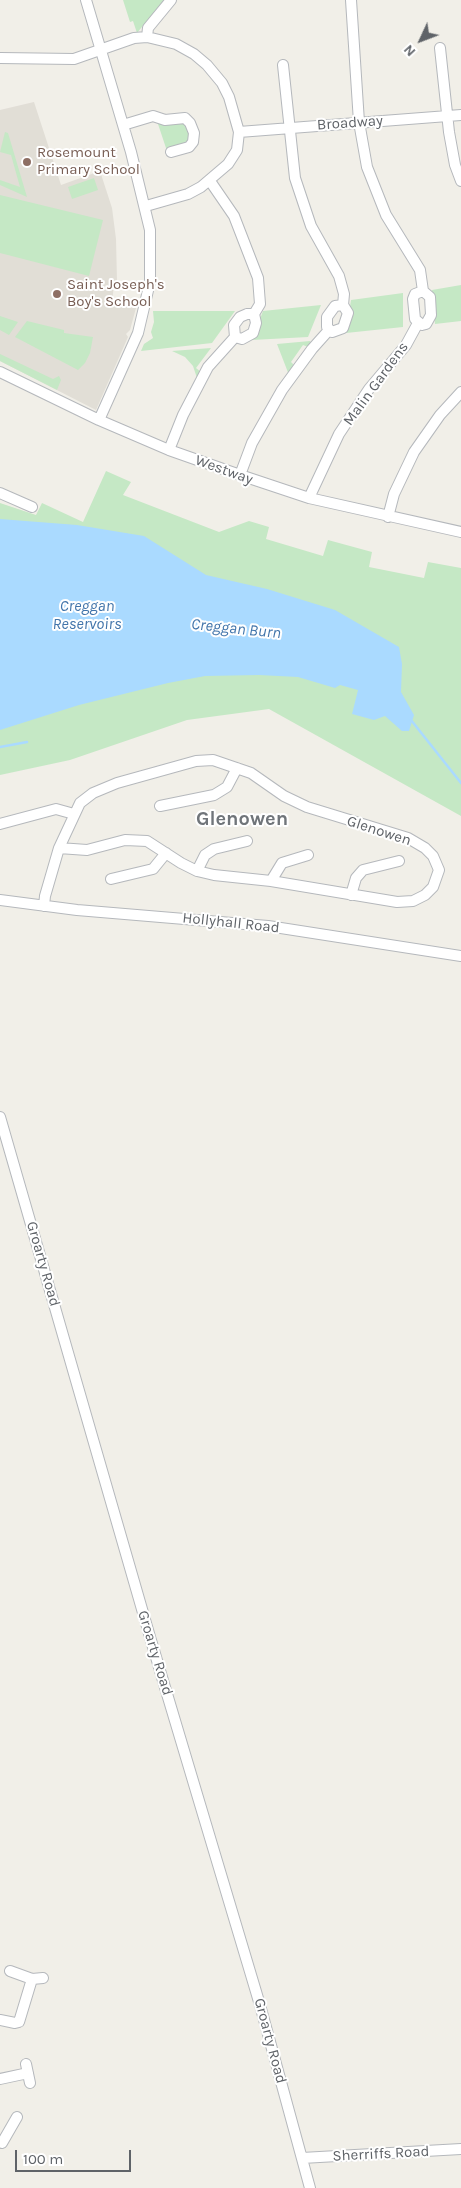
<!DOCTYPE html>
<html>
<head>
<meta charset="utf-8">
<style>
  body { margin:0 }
  #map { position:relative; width:461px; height:2188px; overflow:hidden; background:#f1efe8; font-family:Karla,sans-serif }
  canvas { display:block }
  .north { position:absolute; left:396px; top:15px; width:50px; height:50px; -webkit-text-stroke:4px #fff; paint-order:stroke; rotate:227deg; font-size:14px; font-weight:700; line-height:20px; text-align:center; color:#5f6368 }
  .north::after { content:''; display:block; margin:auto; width:18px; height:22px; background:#5f6368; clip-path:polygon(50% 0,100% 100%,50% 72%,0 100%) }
  .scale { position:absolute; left:15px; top:2150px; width:116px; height:22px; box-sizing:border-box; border:2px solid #5f6368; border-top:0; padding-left:6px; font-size:15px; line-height:18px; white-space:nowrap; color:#5f6368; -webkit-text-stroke:4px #fff; paint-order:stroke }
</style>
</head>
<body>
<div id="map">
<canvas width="461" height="2188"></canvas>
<div class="north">N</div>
<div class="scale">100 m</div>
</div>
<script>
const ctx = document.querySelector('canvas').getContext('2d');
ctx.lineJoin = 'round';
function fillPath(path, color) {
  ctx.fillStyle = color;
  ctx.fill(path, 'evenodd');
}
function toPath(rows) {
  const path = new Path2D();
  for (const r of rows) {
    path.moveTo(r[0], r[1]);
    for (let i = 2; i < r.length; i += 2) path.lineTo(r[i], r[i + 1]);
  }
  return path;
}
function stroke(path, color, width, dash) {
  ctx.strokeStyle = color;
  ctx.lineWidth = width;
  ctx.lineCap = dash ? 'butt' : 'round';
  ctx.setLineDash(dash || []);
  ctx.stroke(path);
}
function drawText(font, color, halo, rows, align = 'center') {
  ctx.font = font + ' Karla,sans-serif';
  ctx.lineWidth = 4;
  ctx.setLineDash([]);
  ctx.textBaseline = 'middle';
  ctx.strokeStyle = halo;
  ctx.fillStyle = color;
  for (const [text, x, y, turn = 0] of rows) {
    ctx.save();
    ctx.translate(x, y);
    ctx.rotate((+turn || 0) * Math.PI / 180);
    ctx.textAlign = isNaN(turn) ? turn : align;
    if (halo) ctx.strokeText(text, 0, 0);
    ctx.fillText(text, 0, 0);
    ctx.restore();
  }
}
const education = toPath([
  [34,102,61,185,100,171,112,208,116,239,117,281,114,283,112,305,136,308,130,330,126,334,128,337,96,410,0,361,0,110]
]);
const green = toPath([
  [123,0,164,0,137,33,133,21,130,22],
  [157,121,185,121,191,141,167,151],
  [5,132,8,133,27,197,0,185,0,180,20,187,11,155,0,152],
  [94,178,98,190,72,199,68,187],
  [0,195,103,220,89,276,0,253],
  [461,285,461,321,435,324,432,290],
  [403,293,403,327,346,333,351,300],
  [321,305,308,337,252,340,263,311],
  [153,311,235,311,212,343,141,351,144,344,153,338,151,332,154,322],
  [0,316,18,322,9,335,0,330],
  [27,321,64,330,64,333,93,337,90,353,85,363,78,370,15,337],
  [310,341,311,343,308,347,303,345,291,362,295,366,289,375,277,344],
  [211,348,196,368,201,372,197,378,193,366,185,357,172,351],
  [0,354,53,379,59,376,61,380,57,390,0,361],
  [106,471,131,482,123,495,219,532,249,521,269,527,266,539,323,556,328,540,372,552,369,567,424,578,428,562,461,568,461,816,269,709,187,720,70,760,0,775,0,503,36,515,42,503,83,522]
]);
const water = toPath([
  [0,519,77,525,144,536,206,575,267,589,335,610,399,647,402,664,401,692,414,715,409,731,402,731,385,716,374,720,352,714,358,690,340,685,335,688,298,677,259,675,205,676,168,683,79,705,0,730]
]);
const stream = toPath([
  [411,720,461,783],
  [0,747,27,742]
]);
const minor = toPath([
  [86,0,131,152,150,230,150,282,138,333,99,420],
  [351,0,359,122,367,167,386,215,420,270,423,291],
  [147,37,148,28,171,0],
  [440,48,449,132,455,165,461,181],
  [0,58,74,59,134,38,147,37,176,44,194,54,207,65,222,83,229,97,239,132,237,150,228,164,201,187,188,194,146,206],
  [283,65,295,178,311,226,339,276,344,294,343,305,348,313,343,328,332,332,327,327,327,317,335,306,343,305],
  [123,125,153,116,165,120,185,118,190,123,194,133,193,142,189,147,171,152],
  [239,132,461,115],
  [210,181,234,216,258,278,260,304,254,314],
  [423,291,430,297,431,315,426,324,422,325,415,319,413,299,415,294,423,291],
  [247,314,254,314,256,323,253,333,242,339,235,337,234,325,240,317,247,314],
  [0,372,99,420,169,450,240,475,309,498,461,532],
  [169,450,183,415,208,367,235,337],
  [240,475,252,443,282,390,312,349,329,330],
  [0,493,32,507],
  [309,498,339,434,369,389,406,345,418,323],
  [388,517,394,494,414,452,440,415,461,392],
  [160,806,214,795,227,787,237,768],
  [0,824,56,809,74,814],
  [197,871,205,855,214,849,247,841],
  [111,879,153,869,166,853],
  [271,881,282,863,308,855],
  [351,895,356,878,363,870,399,861],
  [0,900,77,910,268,926,461,956],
  [44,906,45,896,59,848,80,803,93,793,117,783,196,761,213,760,251,773,284,796,307,807,408,838,425,848,433,856,439,870,433,887,425,895,413,901,397,902,271,881,214,875,197,871,181,863,147,841,125,840,87,850,59,848],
  [0,1117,150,1637,260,2005,310,2188],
  [10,1971,32,1979,43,1978],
  [0,2020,15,2023,19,2022,32,1979],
  [26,2064,30,2083],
  [0,2079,28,2073],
  [2,2143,17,2117],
  [302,2158,461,2149]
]);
const markers = [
  [27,162,5,"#8d6e63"],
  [57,294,5,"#8d6e63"]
];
const streetNames = [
  ["Broadway",350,123,-4],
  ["Malin Gardens",376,384,-54],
  ["Westway",224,470,20],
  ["Glenowen",379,831,18],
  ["Hollyhall Road",231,923,6],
  ["Groarty Road",43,1264,74],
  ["Groarty Road",155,1653,73],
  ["Groarty Road",270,2041,75],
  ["Sherriffs Road",381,2154,-3]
];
const educationNames = [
  ["Rosemount",37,153],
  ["Primary School",37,170],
  ["Saint Joseph's",67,285],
  ["Boy's School",67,302]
];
const waterNames = [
  ["Creggan",87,606],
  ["Reservoirs",87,624],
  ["Creggan Burn",236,629,6]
];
const districtNames = [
  ["Glenowen",242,819]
];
fillPath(education, '#e1ded6');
fillPath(green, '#c5e8c5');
fillPath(water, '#aadaff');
stroke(stream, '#aadaff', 2.5);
stroke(minor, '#b5b8bc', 12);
stroke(minor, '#fff', 10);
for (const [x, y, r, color] of markers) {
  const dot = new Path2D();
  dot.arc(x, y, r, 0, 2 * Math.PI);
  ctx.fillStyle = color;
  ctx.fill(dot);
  stroke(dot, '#fff', 2);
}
drawText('15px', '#5f6368', '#fff', streetNames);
drawText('15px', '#785e54', '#fff', educationNames, 'left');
drawText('italic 16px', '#4174aa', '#fff', waterNames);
drawText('bold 20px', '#70757a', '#fff', districtNames);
</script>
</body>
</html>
